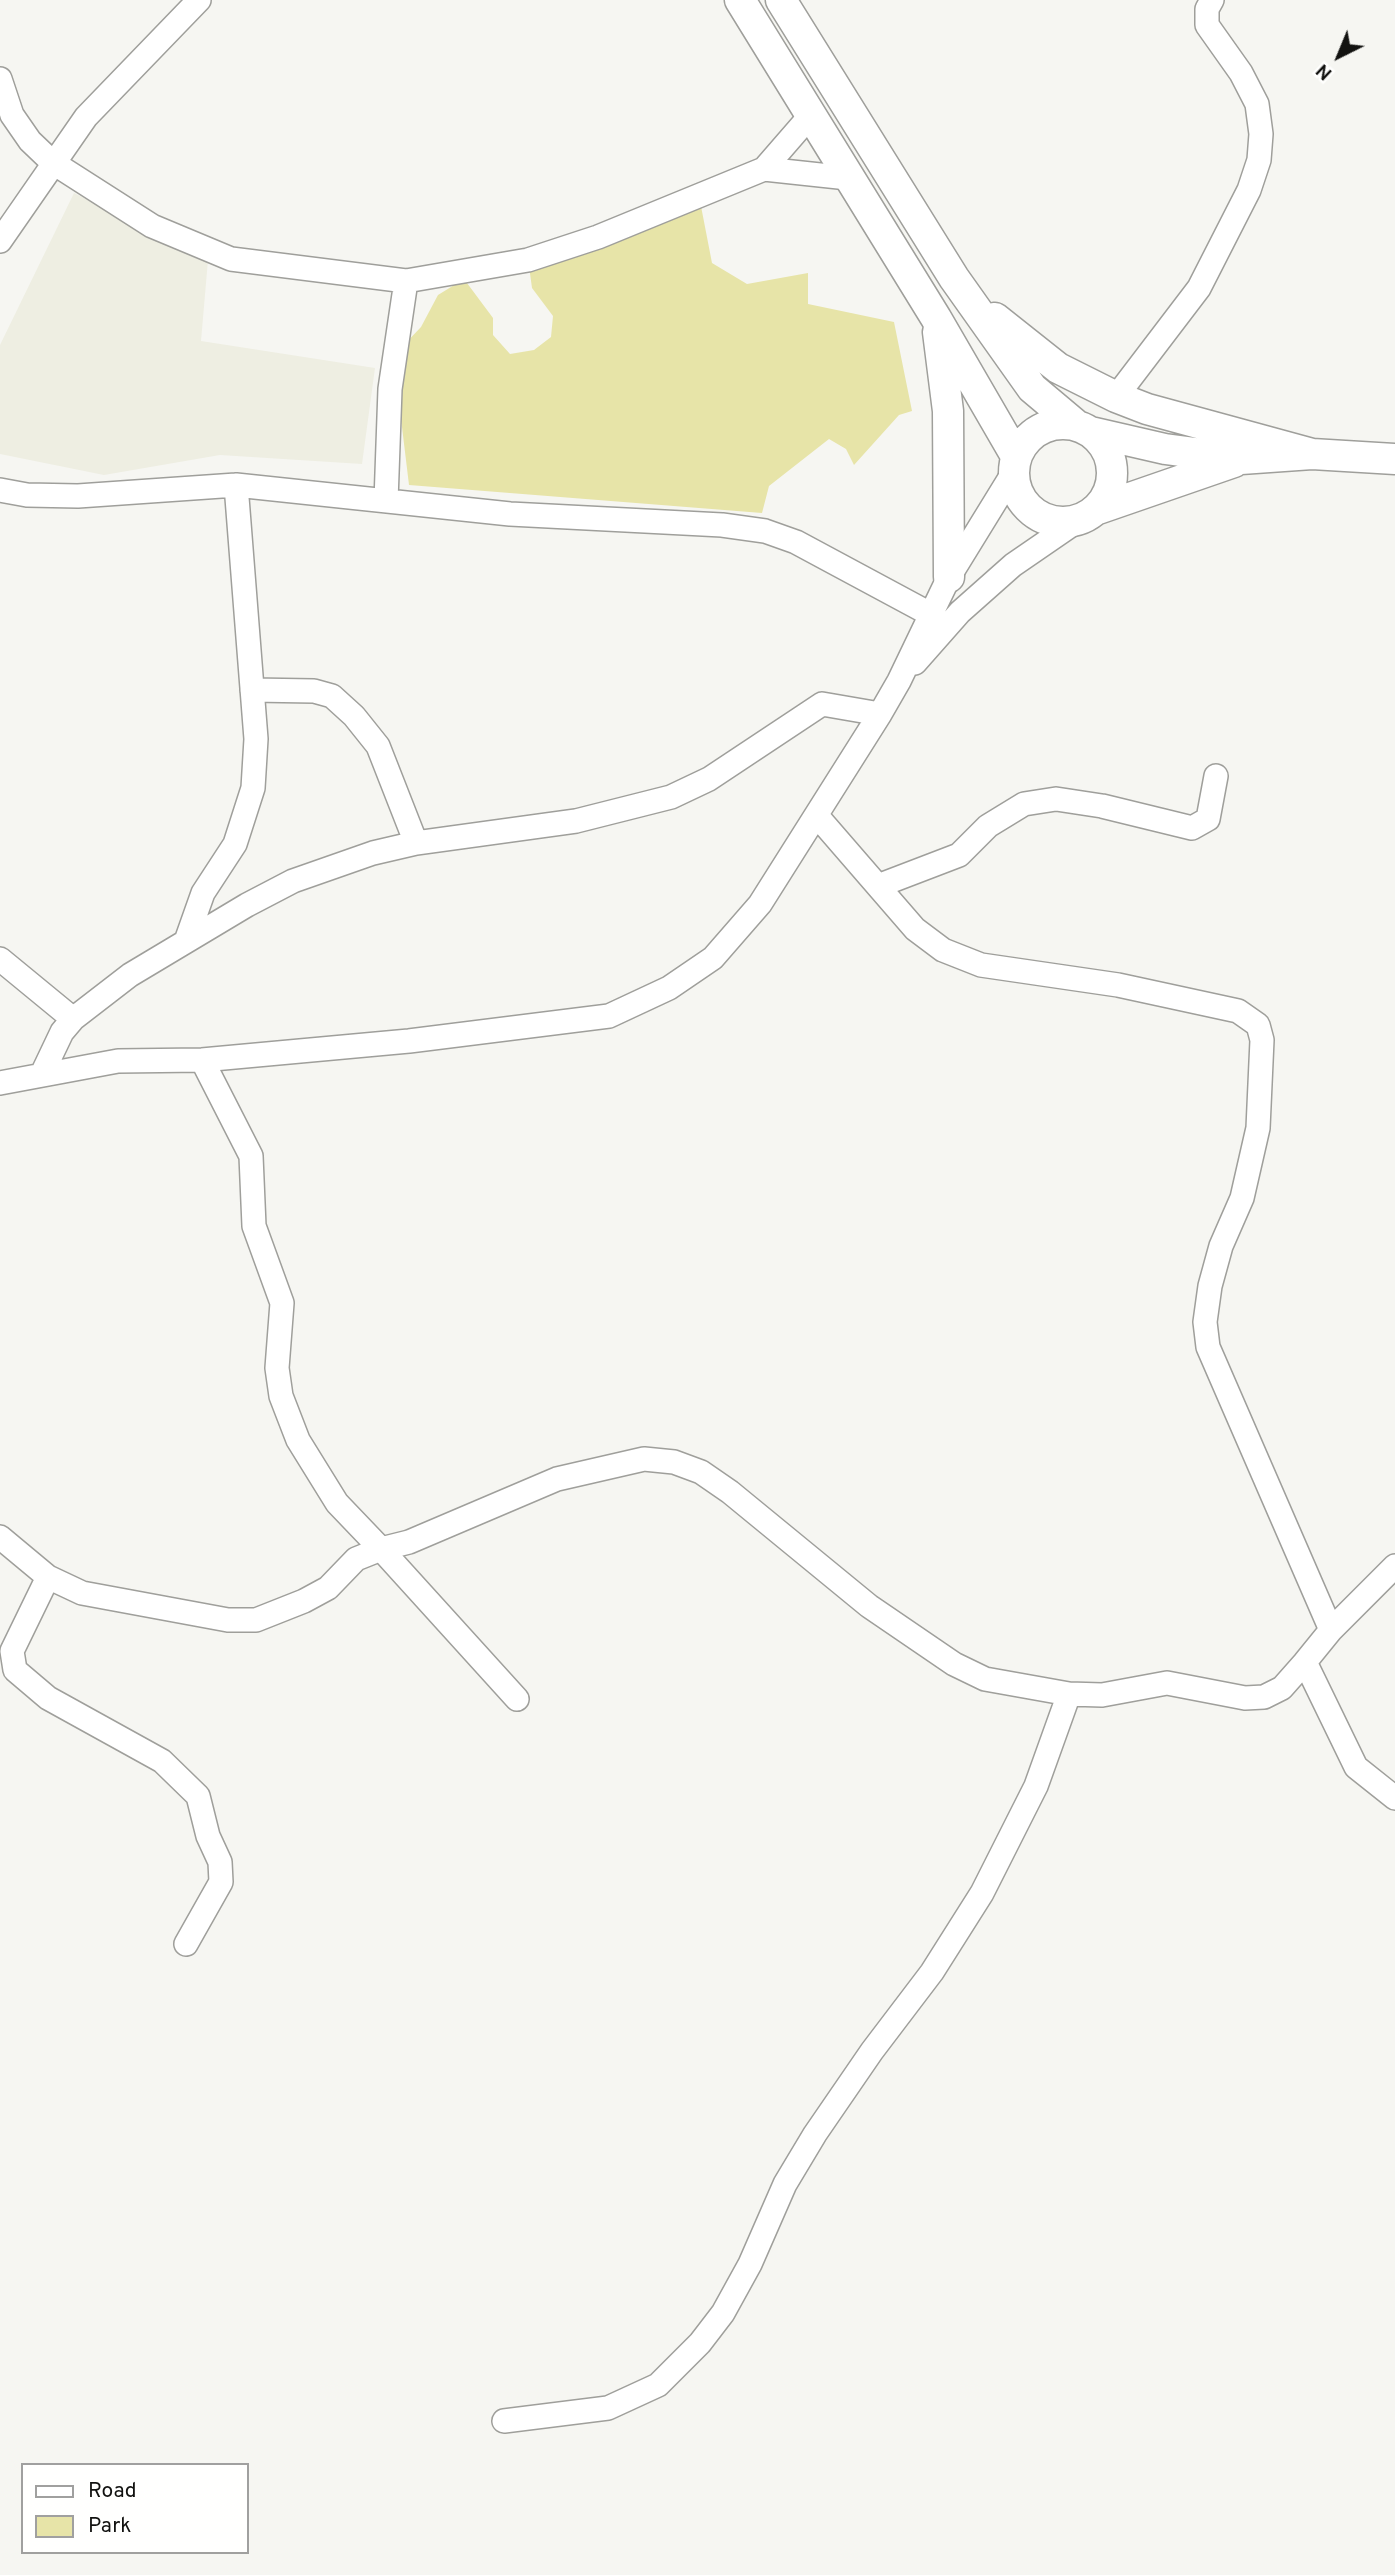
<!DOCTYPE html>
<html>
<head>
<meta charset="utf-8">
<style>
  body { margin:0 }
  #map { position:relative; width:1395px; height:2575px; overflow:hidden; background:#f6f6f2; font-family:Overpass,sans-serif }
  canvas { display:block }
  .legend { position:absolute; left:21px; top:2463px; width:228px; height:91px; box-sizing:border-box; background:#fffffe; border:2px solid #a0a09f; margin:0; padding:9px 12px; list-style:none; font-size:21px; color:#121210 }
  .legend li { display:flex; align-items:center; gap:14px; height:35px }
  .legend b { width:35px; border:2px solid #a0a09f }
  .north { position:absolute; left:1304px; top:21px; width:70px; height:70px; -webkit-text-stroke:5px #fffffe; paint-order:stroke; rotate:223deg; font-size:19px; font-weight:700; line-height:28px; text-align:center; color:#121210 }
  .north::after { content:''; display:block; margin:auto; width:24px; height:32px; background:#121210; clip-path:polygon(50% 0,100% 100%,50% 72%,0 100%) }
</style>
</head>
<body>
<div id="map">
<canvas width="1395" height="2575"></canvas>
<ul class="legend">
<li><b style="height:9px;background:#fff"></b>Road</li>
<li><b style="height:19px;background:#e7e4a8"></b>Park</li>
</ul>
<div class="north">N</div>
</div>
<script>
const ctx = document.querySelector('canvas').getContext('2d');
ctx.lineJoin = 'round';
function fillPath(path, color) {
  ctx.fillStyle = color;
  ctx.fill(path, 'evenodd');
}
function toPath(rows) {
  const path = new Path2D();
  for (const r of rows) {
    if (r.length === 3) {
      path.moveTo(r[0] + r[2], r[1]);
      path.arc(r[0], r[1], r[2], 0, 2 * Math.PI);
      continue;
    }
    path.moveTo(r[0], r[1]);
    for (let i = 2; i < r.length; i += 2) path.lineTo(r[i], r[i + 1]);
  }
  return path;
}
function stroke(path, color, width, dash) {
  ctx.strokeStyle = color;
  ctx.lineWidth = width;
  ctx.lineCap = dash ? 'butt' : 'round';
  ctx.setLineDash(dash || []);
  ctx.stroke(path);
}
const built = toPath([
  [74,193,208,260,201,341,375,368,362,464,220,455,104,475,0,454,0,345]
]);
const green = toPath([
  [700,201,712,263,747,284,808,273,808,304,894,322,912,411,899,415,854,465,846,449,829,439,769,486,762,513,409,485,398,394,401,348,421,327,438,295,464,279,493,318,493,335,510,354,534,350,551,337,553,316,532,288,529,266]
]);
const minor = toPath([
  [0,79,12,115,30,141,52,162,152,226,231,259,406,281,390,389,386,501],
  [764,169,848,178],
  [0,241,86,117,199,0],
  [406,281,528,260,598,237,764,169,810,116],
  [1116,397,1199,288,1249,190,1259,160,1261,134,1257,104,1241,73,1207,25,1207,9,1212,0],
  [0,490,27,495,78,496,236,485,510,514,722,525,765,531,796,542,930,614],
  [915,663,960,612,1013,565,1077,521],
  [252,690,314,691,332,696,354,716,378,746,416,843],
  [818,817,915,929,943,950,981,965,1118,985,1238,1011,1258,1025,1262,1040,1258,1128,1242,1198,1221,1246,1210,1286,1205,1322,1208,1347,1331,1630],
  [878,886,959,855,988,826,1024,804,1056,799,1102,806,1192,828,1208,819,1216,776],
  [186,941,203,893,235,844,253,788,256,739,236,485],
  [0,959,73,1019],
  [202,1060,251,1156,254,1226,282,1303,277,1368,281,1396,298,1440,337,1503,381,1549,409,1542,557,1479,644,1459,674,1462,701,1472,730,1492,869,1606,954,1664,985,1679,1069,1694,1102,1695,1167,1683,1245,1698,1264,1697,1282,1688,1305,1662],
  [42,1074,62,1032,73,1019,130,975,247,905,293,881,373,853,416,843,576,821,671,797,709,779,822,704,880,714],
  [0,1083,118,1061,202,1060,409,1041,609,1016,669,988,713,958,760,904,880,714,899,681,949,577,1013,473],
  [0,1537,48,1577,82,1593,228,1620,256,1620,304,1601,328,1588,356,1559,381,1549,517,1699],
  [1395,1566,1331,1630,1305,1662,1356,1767,1395,1798],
  [48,1577,12,1651,15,1670,48,1698,162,1761,198,1796,208,1836,220,1862,221,1882,186,1944],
  [504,2421,608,2408,658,2385,700,2343,723,2313,750,2264,785,2184,815,2134,872,2051,932,1972,982,1893,1036,1786,1069,1694]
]);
const major = toPath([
  [740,0,936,318,1016,456],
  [781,0,954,278,1032,388,1076,425],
  [995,318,1058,368,1116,397,1147,409,1312,454],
  [938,332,948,411,949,577],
  [1063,473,49],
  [1091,432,1165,449,1241,459,1312,454,1395,459],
  [1098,509,1234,462]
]);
fillPath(built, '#eeeee2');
fillPath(green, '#e7e4a8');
stroke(minor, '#9f9f9b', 26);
stroke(major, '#9f9f9b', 33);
stroke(minor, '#fff', 23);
stroke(major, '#fff', 30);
</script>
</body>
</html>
